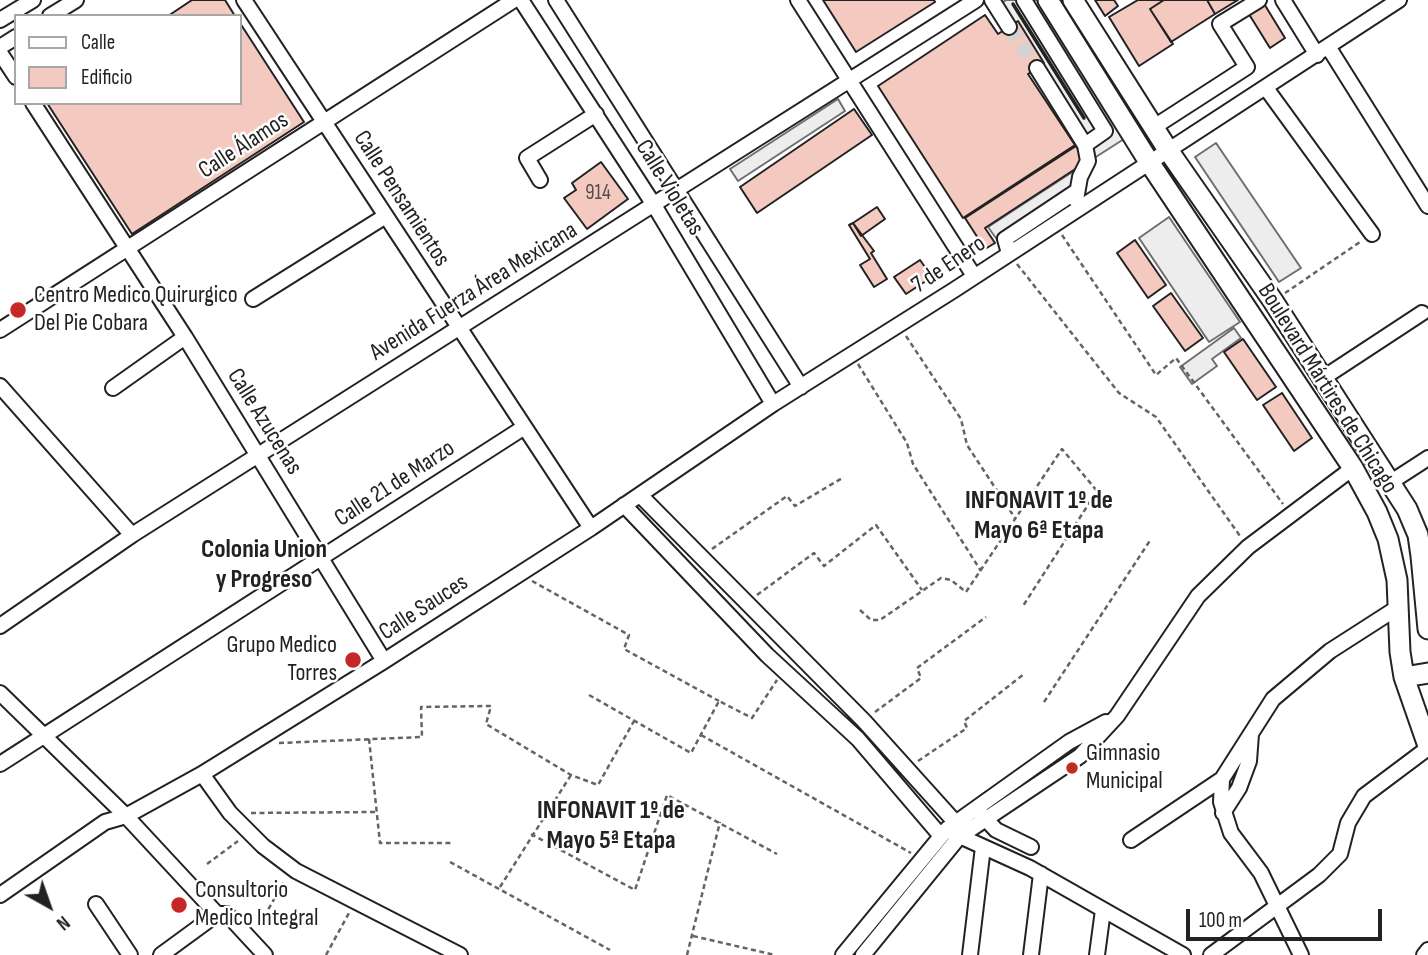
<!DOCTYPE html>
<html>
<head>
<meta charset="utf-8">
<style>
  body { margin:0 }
  #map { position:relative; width:1428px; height:955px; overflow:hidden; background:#fff; font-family:"Sofia Sans Condensed",sans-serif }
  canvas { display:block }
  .legend { position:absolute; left:14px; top:14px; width:228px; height:91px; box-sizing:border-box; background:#fff; border:2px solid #a7a7a7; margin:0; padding:9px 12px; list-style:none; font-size:21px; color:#222 }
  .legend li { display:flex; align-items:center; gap:14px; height:35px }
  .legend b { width:35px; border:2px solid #a7a7a7 }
  .north { position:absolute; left:14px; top:871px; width:70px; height:70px; -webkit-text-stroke:5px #fff; paint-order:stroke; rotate:140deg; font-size:19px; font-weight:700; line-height:28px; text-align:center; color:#222 }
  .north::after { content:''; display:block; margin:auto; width:24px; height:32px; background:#222; clip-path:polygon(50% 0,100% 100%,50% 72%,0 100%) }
  .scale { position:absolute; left:1186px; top:909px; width:196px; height:32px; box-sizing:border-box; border:4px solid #222; border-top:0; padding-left:9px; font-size:21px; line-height:24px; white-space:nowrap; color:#222; -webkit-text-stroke:5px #fff; paint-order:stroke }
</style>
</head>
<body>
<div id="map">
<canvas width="1428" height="955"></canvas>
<ul class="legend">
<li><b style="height:9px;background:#fff"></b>Calle</li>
<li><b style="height:19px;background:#f3c9c0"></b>Edificio</li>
</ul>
<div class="north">N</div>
<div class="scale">100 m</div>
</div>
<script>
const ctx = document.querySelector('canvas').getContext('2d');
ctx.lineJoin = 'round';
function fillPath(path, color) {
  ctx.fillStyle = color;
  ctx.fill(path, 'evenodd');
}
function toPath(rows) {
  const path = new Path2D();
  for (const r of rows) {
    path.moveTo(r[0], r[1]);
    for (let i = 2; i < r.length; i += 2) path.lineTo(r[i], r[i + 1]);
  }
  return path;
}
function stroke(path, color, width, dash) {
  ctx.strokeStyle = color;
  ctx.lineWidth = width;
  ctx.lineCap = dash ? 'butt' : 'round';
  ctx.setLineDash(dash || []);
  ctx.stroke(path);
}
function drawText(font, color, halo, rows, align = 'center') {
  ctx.font = font + ' "Sofia Sans Condensed",sans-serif';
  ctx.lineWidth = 5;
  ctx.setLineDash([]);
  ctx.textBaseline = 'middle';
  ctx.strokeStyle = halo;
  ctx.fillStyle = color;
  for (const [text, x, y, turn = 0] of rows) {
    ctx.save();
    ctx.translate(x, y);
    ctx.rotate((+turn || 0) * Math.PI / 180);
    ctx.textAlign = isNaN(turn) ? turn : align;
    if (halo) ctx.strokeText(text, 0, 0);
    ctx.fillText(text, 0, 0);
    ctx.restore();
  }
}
const parking = toPath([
  [1006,0,1037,0,1124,139,1088,162,991,11,1006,0],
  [838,99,845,111,738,181,730,169,838,99],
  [1216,143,1301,268,1279,282,1195,157,1216,143],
  [1077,169,1074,191,998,241,988,227,1077,169],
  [1169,217,1240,322,1209,342,1139,238,1169,217],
  [1234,328,1241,338,1212,359,1217,366,1192,384,1180,367,1234,328]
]);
const building = toPath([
  [192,0,225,0,235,16,168,16,192,0],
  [823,0,934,0,935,2,856,52,823,0],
  [1095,0,1114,0,1118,6,1105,16,1095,0],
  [1138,0,1164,0,1150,9,1173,44,1139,66,1109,17,1138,0],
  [1164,0,1207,0,1215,14,1171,42,1150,9,1164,0],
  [1207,0,1238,0,1215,14,1207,0],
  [1263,2,1285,38,1270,48,1247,11,1263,2],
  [985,15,998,34,1018,21,1044,63,1028,74,1075,145,963,218,878,86,985,15],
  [240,23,304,122,132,234,47,103,240,103,240,23],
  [854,109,872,135,757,213,740,187,854,109],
  [1076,146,1086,162,985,228,995,243,985,249,965,218,1076,146],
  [601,162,628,199,587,229,564,198,576,190,572,183,601,162],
  [877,207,885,219,861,236,853,223,877,207],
  [853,223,874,251,871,253,887,279,874,287,860,265,870,259,849,225,853,223],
  [1135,240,1166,285,1148,298,1117,253,1135,240],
  [920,260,932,277,906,294,894,277,920,260],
  [1171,293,1203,338,1185,351,1153,306,1171,293],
  [1243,339,1276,387,1257,400,1224,352,1243,339],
  [1282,393,1312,438,1294,451,1263,405,1282,393]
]);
const minorTunnel = toPath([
  [1009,27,1037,68]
]);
const path = toPath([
  [1062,235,1156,375,1176,358,1283,504],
  [1017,264,1119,393,1156,417,1240,536],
  [1285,293,1360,242],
  [906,336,961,419,967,445,1015,518],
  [858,364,907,443,913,464,981,571],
  [712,549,787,496,795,506,844,477],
  [532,581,629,635,624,649,719,701],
  [757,595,814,553,824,566,876,525,922,590],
  [860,610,871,620,880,620,941,578,951,580,966,592,1062,449,1097,491,1023,606],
  [589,695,691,753,719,701,752,718,777,680],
  [1044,702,1151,539],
  [875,712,921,678,917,668,986,617],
  [701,735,911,853],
  [369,739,380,843,453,843],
  [279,743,422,737,421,707,491,706,486,724,571,775,598,785,634,721],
  [918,761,967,728,964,721,1024,674],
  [251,813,377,812],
  [531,834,635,890,667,795,777,854],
  [450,862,610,950],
  [207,864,238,841],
  [500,887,571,775],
  [260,924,285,880],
  [693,936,775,955],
  [326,955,349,913],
  [687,955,720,822]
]);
const minor = toPath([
  [244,0,591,528],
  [521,0,654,205,773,404],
  [556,0,801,387],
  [798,0,974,276],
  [992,0,1009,27],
  [1024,0,1105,131,1085,145,1037,68],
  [1283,0,1317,55],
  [50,16,76,0],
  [0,20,33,0],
  [0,47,16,37],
  [1329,48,1428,206],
  [0,53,16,77],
  [1266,88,1372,234],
  [33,103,185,337,384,661],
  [1154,127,1247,67,1220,24,1259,0],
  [540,180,527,158,596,114],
  [1076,200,1080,177,1088,161,1085,145],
  [1009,253,1005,239,1077,191],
  [253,299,384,217],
  [0,330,514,0],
  [1323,378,1422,313],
  [0,386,132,535],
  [113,388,185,337],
  [1391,482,1428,458],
  [640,495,864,721,955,822],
  [624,505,767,655,858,739,940,835],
  [0,626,132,535,976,0],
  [0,693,126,816,217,914],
  [0,764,523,428],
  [202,774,230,813,263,846,296,871,460,955],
  [1222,779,1221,802,1231,833,1261,873,1301,955],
  [1223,813,1239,788,1249,761,1251,734],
  [981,814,996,830,1031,847],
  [953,833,1030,868,1183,955],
  [1131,840,1222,779,1273,699,1330,651,1397,608],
  [0,895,105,822,126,816,202,774,384,661,591,528,773,404,954,290,1399,0],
  [96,904,130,955],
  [217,914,227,914,265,955],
  [161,955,217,914],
  [843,955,947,829,1069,742,1106,722],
  [863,955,959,837,1080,756,1117,716,1198,596,1248,547,1353,468],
  [970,955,983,847],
  [1031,955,1041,874],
  [1097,955,1103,910],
  [1211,955,1319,875,1340,854,1348,823,1364,796,1428,748],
  [1424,955,1428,950]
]);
const major = toPath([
  [1048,0,1149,162,1353,468,1377,512,1388,539,1397,580,1400,652,1404,677,1428,746],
  [1073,0,1168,150,1273,301,1407,509,1418,535,1421,556,1428,629],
  [1404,677,1428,673]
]);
const wall = toPath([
  [1013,4,1084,118]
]);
const markers = [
  [18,310,9,"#c62828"],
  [353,660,9,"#c62828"],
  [1072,768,7,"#c62828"],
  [179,905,9,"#c62828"]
];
const numberNames = [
  ["914",598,194]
];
const streetNames = [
  ["Calle Álamos",244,146,-33],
  ["Calle Violetas",669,188,58],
  ["Calle Pensamientos",401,199,57],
  ["7 de Enero",949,265,-34],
  ["Avenida Fuerza Área Mexicana",474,292,-32],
  ["Boulevard Mártires de Chicago",1327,389,58],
  ["Calle Azucenas",264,422,58],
  ["Calle 21 de Marzo",395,484,-33],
  ["Calle Sauces",424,608,-33]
];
const poiNames = [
  ["Centro Medico Quirurgico",34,296],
  ["Del Pie Cobara",34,324],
  ["Grupo Medico",337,646,"right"],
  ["Torres",337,674,"right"],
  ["Gimnasio",1086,754],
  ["Municipal",1086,782],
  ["Consultorio",195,891],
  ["Medico Integral",195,919]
];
const neighbourhoodNames = [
  ["INFONAVIT 1º de",1039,501],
  ["Mayo 6ª Etapa",1039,531],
  ["Colonia Union",264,550],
  ["y Progreso",264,580],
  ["INFONAVIT 1º de",611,811],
  ["Mayo 5ª Etapa",611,841]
];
fillPath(parking, '#ededed');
stroke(parking, '#6f6f6f', 2);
fillPath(building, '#f3c9c0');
stroke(building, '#222', 2);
stroke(minorTunnel, '#d3d3d3', 14, [14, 7]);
stroke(minor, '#222', 18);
stroke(major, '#222', 23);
stroke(path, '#646464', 2.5, [5, 3.5]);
stroke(minor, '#fff', 14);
stroke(major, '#fff', 19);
stroke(wall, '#222', 3.5);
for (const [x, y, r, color] of markers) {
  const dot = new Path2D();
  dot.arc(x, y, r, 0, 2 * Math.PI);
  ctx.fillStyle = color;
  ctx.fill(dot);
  stroke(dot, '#fff', 2.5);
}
drawText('21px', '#564c4a', null, numberNames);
drawText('24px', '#222', '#fff', streetNames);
drawText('24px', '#222', '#fff', poiNames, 'left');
drawText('bold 26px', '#222', '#fff', neighbourhoodNames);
</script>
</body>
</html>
